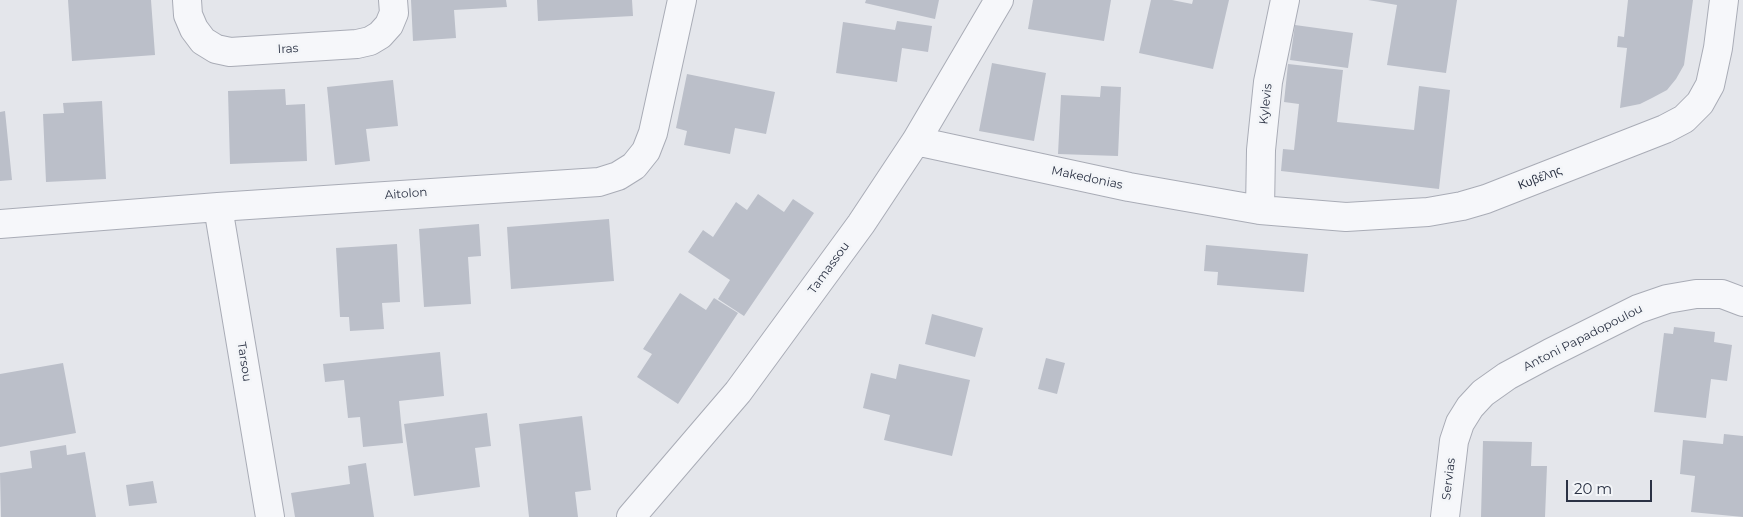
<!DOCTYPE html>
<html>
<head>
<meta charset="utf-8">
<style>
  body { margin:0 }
  #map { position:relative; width:1743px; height:517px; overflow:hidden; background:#e4e6eb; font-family:Montserrat,sans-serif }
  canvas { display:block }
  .scale { position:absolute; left:1566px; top:480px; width:86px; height:22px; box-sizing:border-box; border:2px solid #2b3244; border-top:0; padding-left:6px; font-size:15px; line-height:18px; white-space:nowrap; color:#2b3244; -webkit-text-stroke:4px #f3f5f8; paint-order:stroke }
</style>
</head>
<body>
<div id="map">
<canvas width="1743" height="517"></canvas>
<div class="scale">20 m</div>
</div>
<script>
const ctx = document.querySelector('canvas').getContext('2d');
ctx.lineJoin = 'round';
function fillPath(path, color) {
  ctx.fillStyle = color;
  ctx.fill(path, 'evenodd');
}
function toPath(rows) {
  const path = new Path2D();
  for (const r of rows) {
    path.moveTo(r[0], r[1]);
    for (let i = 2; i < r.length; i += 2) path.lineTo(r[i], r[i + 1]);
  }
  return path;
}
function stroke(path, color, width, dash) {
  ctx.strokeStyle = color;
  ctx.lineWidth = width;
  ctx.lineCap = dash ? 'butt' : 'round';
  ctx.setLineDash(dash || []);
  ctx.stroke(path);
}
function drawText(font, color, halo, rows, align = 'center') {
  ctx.font = font + ' Montserrat,sans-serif';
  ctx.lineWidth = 5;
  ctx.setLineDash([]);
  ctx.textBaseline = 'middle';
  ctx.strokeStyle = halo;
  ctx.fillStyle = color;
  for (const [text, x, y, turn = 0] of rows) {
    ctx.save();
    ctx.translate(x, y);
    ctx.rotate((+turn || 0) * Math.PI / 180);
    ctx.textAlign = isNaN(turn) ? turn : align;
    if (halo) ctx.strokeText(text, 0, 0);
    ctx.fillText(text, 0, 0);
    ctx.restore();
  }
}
const building = toPath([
  [68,0,151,0,155,55,72,61],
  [411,0,506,0,507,7,454,10,456,38,413,41],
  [537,0,632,0,633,16,538,21],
  [866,0,939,0,935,19,865,3],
  [1033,0,1111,0,1104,41,1028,29],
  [1151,0,1172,0,1192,4,1193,0,1229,0,1213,69,1139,53],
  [1368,0,1457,0,1446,73,1387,65,1397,5],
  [1628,0,1693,0,1684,65,1676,79,1667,90,1652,98,1640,104,1620,108,1627,48,1617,47,1618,36,1624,37],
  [897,21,932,26,928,52,902,48,897,82,836,73,843,22,895,30],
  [1295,25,1353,33,1348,68,1290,60],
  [992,63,1046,73,1034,141,979,131],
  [1288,64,1343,70,1337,122,1414,130,1419,86,1450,90,1439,189,1281,171,1283,149,1294,150,1299,104,1284,102],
  [687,74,775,92,766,134,735,128,730,154,684,145,687,131,676,128],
  [393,80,398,126,366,129,370,161,335,165,327,87],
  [1101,86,1121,87,1118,156,1058,154,1061,95,1100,97],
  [285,89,286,105,305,104,307,161,230,164,228,91],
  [102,101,106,179,46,182,43,114,64,113,63,103],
  [5,111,12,180,0,181,0,112],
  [758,194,784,212,793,199,814,213,744,316,718,299,730,280,688,252,703,230,713,237,736,202,747,210],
  [609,219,614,281,511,289,507,227],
  [479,224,481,256,468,257,471,304,424,307,419,229],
  [397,244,400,302,382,303,384,329,350,331,349,317,340,317,336,248],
  [1206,245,1308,254,1304,292,1217,285,1218,272,1204,271],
  [680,293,706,310,714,298,738,313,678,404,637,377,652,354,643,349],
  [932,314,983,328,975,357,925,344],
  [1674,327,1715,332,1714,342,1732,345,1727,381,1711,379,1706,418,1654,412,1664,333,1673,334],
  [440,352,444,396,399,401,403,443,363,447,360,417,348,418,344,380,325,382,323,364],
  [1046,358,1065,363,1057,394,1038,389],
  [63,363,76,433,0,447,0,374],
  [899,364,970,380,952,456,884,440,890,415,863,408,871,373,896,379],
  [487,413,491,446,475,448,480,487,414,496,404,424],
  [582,416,591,490,575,492,578,517,529,517,519,424],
  [1724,434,1743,436,1743,517,1691,512,1695,476,1680,474,1683,440,1723,444],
  [1483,441,1532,442,1531,466,1547,466,1545,517,1481,517],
  [66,445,67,455,85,452,96,517,1,517,0,473,32,468,30,451],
  [366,463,374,517,295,517,291,493,350,484,348,466],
  [153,481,157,503,129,506,126,485]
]);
const minor = toPath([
  [187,0,188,15,194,29,203,41,216,49,230,52,357,44,370,41,380,35,389,25,394,13,393,0],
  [916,141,1129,187,1260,210,1346,217,1428,212,1462,206,1486,199,1665,129,1684,119,1700,103,1710,85,1718,48,1724,0],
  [218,207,270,517],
  [1260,210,1261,150,1268,82,1285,0],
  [0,224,218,207,599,182,618,176,634,166,646,151,653,133,682,0],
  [631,517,738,392,861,224,916,141,999,0],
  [1445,517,1454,441,1460,423,1470,407,1483,393,1507,376,1550,353,1638,309,1667,299,1696,294,1722,294,1743,302]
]);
const streetNames = [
  ["Iras",288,49,-3],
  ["Kylevis",1266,104,-84],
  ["Makedonias",1087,178,12],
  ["Κυβέλης",1540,178,-21],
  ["Aitolon",406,194,-4],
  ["Tamassou",829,268,-54],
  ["Antoni Papadopoulou",1583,338,-27],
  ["Tarsou",244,362,81],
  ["Servias",1449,479,-83]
];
fillPath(building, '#bbbfc9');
stroke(minor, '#a9acb6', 30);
stroke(minor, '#f6f7fa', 28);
drawText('12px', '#2b3244', '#f3f5f8', streetNames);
</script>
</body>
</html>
